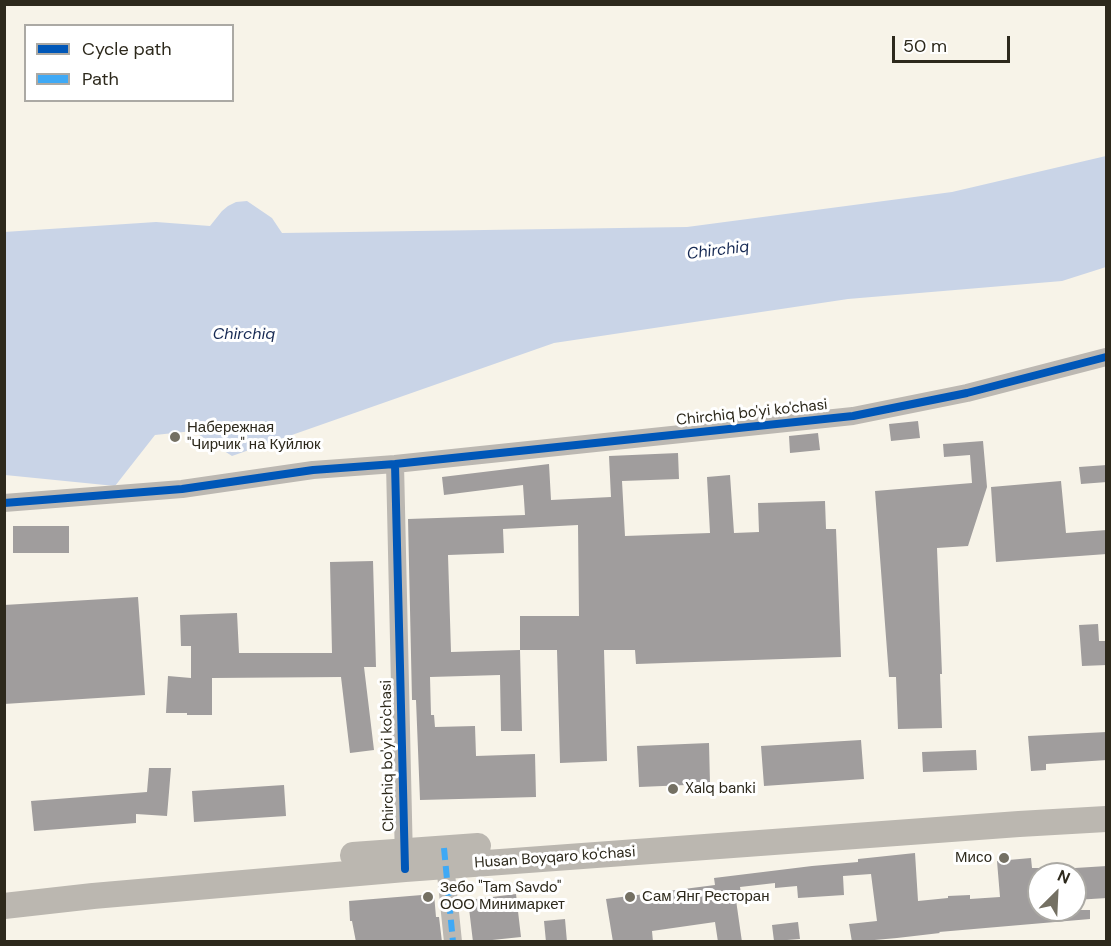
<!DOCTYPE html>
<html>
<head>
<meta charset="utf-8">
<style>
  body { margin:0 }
  #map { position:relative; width:1111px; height:946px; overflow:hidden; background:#f7f3e8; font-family:"DM Sans",sans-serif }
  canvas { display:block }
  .frame { position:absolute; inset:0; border:6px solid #2d291c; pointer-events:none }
  .legend { position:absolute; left:24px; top:24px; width:210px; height:78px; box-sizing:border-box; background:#fff; border:2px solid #aba9a4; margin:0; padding:8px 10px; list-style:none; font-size:18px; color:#2d291c }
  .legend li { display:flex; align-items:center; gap:12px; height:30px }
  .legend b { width:30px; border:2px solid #aba9a4 }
  .north { position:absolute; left:1027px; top:862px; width:60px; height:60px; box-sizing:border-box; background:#fff; border:2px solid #aba9a4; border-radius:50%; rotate:24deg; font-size:16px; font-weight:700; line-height:24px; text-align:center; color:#2d291c }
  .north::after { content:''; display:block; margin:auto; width:21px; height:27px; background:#747063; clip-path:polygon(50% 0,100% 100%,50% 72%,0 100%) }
  .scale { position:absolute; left:892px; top:36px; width:118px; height:27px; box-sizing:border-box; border:3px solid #2d291c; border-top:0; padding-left:8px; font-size:18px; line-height:21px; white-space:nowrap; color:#2d291c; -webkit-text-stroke:4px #fff; paint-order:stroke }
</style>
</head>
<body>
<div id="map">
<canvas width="1111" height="946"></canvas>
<div class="frame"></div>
<ul class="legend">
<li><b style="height:8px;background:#0057b8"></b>Cycle path</li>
<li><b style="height:8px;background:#3fa9f5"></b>Path</li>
</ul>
<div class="north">N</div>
<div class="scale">50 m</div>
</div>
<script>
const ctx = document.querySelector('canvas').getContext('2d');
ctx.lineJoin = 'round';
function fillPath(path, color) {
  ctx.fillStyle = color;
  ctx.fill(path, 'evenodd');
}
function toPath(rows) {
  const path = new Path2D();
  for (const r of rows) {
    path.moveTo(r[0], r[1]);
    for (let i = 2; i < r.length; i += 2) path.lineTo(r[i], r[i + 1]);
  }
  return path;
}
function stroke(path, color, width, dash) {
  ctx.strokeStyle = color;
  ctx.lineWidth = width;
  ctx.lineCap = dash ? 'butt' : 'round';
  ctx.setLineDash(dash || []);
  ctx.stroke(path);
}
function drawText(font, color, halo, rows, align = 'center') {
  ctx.font = font + ' "DM Sans",sans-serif';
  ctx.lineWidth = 6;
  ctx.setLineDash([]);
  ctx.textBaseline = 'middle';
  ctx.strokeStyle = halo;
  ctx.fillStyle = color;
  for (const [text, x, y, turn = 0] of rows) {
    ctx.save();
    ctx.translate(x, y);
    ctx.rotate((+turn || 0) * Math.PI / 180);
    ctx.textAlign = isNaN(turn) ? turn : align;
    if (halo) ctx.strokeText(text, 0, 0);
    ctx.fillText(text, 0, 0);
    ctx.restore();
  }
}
const water = toPath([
  [1106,156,1106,267,1062,281,848,299,554,343,232,456,193,431,155,435,115,486,5,475,4,232,156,222,210,226,222,211,228,206,236,202,247,201,272,218,282,233,687,227,952,192]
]);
const building = toPath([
  [918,421,920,438,891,441,889,424],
  [818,433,820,450,790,453,789,436],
  [983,441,987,487,968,546,937,548,942,674,940,674,942,728,898,729,896,677,889,677,875,491,972,483,970,455,944,457,943,444],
  [678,453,679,479,622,481,625,536,710,533,707,477,730,475,734,533,759,532,758,503,825,501,826,529,836,529,841,657,636,664,635,650,604,650,607,761,560,763,557,650,520,650,522,731,501,731,500,675,430,677,431,715,434,715,435,727,475,726,476,756,535,754,536,797,420,800,416,700,412,700,408,519,525,515,523,485,444,495,442,477,549,464,551,500,611,497,609,456],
  [578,525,579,616,520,616,520,650,451,652,448,555,504,553,503,529],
  [1107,465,1107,482,1081,484,1079,467],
  [1061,481,1066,533,1107,530,1107,554,996,562,991,487],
  [13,526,69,526,69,553,13,553],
  [373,561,376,667,364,667,374,750,350,753,341,677,212,678,212,715,187,715,187,713,166,713,168,676,191,678,191,646,181,646,180,615,237,613,239,653,332,653,330,562],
  [138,597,145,695,4,704,4,605],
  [1098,624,1099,641,1107,641,1107,665,1082,666,1079,625],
  [1107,732,1107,760,1046,764,1046,770,1031,771,1028,736],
  [861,740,864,779,764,786,761,746],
  [709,743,710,784,639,787,637,746],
  [976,750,977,770,923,772,922,752],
  [149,768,171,768,167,816,136,814,136,823,34,831,31,801,147,792],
  [284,785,286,816,194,822,192,791],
  [915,853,918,901,948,898,948,896,970,895,970,899,1000,897,997,861,1031,858,1032,868,1039,868,1039,910,1090,910,1090,919,939,932,940,933,897,938,852,942,849,924,877,921,871,874,843,876,844,895,798,898,797,886,775,888,775,883,740,887,742,900,736,900,742,942,718,942,715,922,652,931,653,942,613,942,606,899,715,885,714,878,812,866,858,862,858,859],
  [1107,866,1107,898,1075,900,1075,868],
  [434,894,436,917,439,917,442,942,356,942,352,921,350,921,349,901],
  [516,894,521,937,473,942,468,900],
  [565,919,567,942,546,942,544,921],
  [798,922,800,939,774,941,772,925]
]);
const street = toPath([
  [395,464,404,861],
  [4,503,182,489,313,470,395,464,853,416,967,393,1106,357],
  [444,854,453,942]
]);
const secondary = toPath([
  [353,855,478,846],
  [4,906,93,896,405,869,1019,824,1106,819]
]);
const quiet = toPath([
  [444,848,453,942]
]);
const cycleway = toPath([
  [395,464,405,869],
  [4,503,182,489,313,470,395,464,853,416,967,393,1106,357]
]);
const markers = [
  [175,437,6,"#747063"],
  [673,789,6,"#747063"],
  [1004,858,6,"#747063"],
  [428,897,6,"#747063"],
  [630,897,6,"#747063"]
];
const streetNames = [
  ["Chirchiq bo'yi ko'chasi",752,413,-6],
  ["Chirchiq bo'yi ko'chasi",388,756,-91],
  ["Husan Boyqaro ko'chasi",555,858,-4]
];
const poiNames = [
  ["Набережная",187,428],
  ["\"Чирчик\" на Куйлюк",187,445],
  ["Xalq banki",685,789],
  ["Мисо",992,858,"right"],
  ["Зебо \"Tam Savdo\"",440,888],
  ["ООО Минимаркет",440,905],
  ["Сам Янг Ресторан",642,897]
];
const waterNames = [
  ["Chirchiq",718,251,-7],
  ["Chirchiq",244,335]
];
fillPath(water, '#c9d4e7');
fillPath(building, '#a09d9d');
stroke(street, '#bcb8b2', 18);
stroke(secondary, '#bbb7b0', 26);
stroke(quiet, '#3fa9f5', 6, [12, 6]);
stroke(cycleway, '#0057b8', 8);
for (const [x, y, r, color] of markers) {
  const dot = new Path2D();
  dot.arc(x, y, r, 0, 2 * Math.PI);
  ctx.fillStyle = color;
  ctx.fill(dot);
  stroke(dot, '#fff', 2);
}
drawText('15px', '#2d291c', '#fff', streetNames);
drawText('15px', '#2d291c', '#fff', poiNames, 'left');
drawText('italic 16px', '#162953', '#fff', waterNames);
</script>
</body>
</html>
